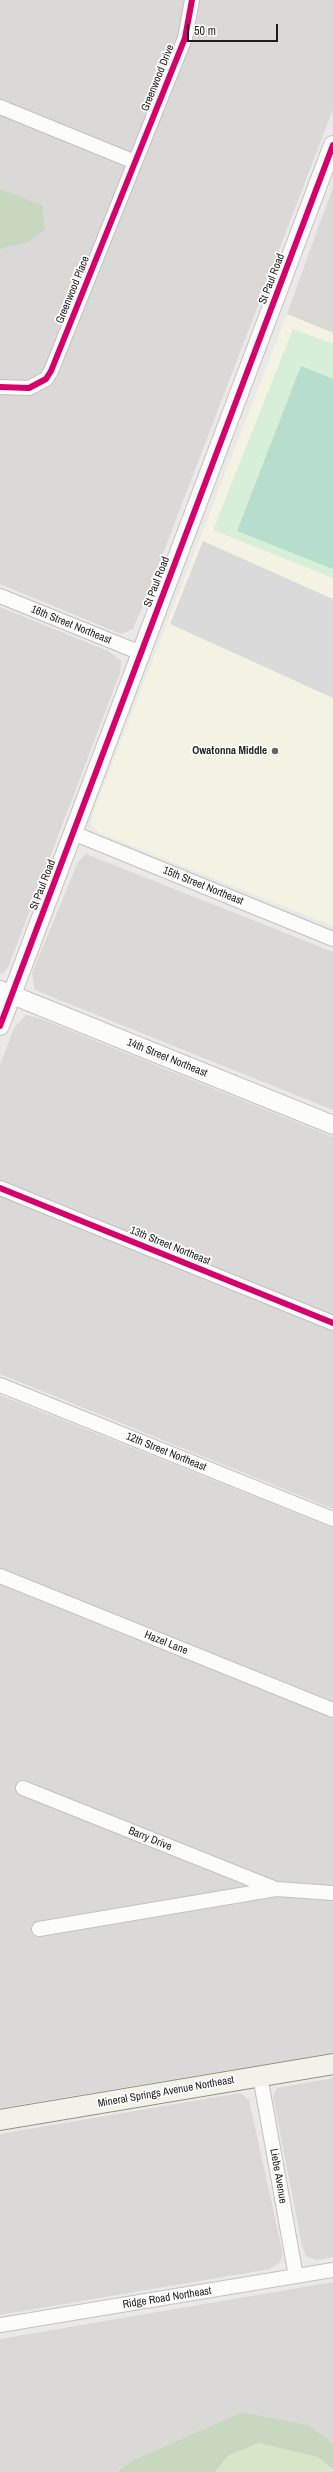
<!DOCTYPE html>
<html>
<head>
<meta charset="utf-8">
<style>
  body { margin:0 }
  #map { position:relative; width:333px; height:2472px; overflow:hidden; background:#ebe9e7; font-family:"Archivo Narrow",sans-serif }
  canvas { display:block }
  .scale { position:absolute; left:187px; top:24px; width:91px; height:18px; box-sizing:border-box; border:2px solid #1d1d1d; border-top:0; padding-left:5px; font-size:12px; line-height:14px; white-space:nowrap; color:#1d1d1d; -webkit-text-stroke:3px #fff; paint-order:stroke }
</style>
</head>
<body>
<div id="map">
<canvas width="333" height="2472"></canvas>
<div class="scale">50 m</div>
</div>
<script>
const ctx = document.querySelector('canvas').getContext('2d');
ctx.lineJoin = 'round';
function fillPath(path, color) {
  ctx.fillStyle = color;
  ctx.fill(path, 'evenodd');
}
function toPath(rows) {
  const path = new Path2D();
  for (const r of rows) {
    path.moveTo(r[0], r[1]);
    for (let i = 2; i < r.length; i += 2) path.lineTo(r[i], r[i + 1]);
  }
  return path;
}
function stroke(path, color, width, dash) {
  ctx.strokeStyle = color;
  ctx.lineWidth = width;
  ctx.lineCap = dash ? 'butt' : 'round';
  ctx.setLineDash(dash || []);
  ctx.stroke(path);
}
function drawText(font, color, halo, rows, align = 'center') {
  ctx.font = font + ' "Archivo Narrow",sans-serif';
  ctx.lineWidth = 3.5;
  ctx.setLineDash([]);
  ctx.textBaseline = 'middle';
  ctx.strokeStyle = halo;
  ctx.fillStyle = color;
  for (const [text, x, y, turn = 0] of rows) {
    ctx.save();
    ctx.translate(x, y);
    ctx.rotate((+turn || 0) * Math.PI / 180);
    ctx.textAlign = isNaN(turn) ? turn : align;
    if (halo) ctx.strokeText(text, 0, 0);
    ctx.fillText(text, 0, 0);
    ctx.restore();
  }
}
const residential = toPath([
  [0,0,333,0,333,109,146,598,133,629,121,634,0,584],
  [333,187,333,333,287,314],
  [0,607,108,651,121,661,120,673,9,965,3,974,0,973],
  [86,854,333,952,333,1110,35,990,32,973,78,862],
  [26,1015,42,1019,333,1137,333,1509,0,1374,0,1065,14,1028],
  [0,1395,333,1528,333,2053,0,2108],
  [333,2078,333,2257,317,2260,306,2256,302,2245,273,2097,277,2088],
  [240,2093,249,2100,283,2254,280,2262,270,2269,0,2315,0,2134],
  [333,2282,333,2443,309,2425,242,2412,131,2461,117,2472,0,2472,0,2339]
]);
const education = toPath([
  [287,314,333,333,333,926,100,833,91,825,94,811]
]);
const grass = toPath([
  [258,2443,318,2457,333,2472,215,2472,228,2456]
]);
const forest = toPath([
  [0,189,42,205,45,229,29,242,0,249],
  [242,2412,309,2425,333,2443,333,2470,318,2457,258,2443,228,2456,215,2472,117,2472,131,2461]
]);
const park = toPath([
  [293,329,333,344,333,578,213,530]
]);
const pitch = toPath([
  [301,366,333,379,333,569,237,531]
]);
const parking = toPath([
  [203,541,333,599,333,698,170,624]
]);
const minor = toPath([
  [0,107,135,162],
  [0,387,29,388,46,379,51,371,185,38,192,0],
  [0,596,141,653],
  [73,833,333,939],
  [0,1188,333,1323],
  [0,1385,333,1519],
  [0,1576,333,1710],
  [23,1788,276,1889,333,1893],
  [39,1929,276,1889],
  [260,2076,296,2276],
  [0,2325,333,2270]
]);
const tertiary = toPath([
  [0,990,333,1125],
  [0,1026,333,145]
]);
const secondary = toPath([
  [0,2120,333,2064]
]);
const cycleway = toPath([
  [0,387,29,388,46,379,51,371,185,38,192,0],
  [0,1026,333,145],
  [0,1188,333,1323]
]);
const markers = [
  [275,751,4,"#656464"]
];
const streetNames = [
  ["Greenwood Drive",158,78,-68],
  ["St Paul Road",272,279,-69],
  ["Greenwood Place",73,290,-68],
  ["St Paul Road",157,582,-69],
  ["16th Street Northeast",71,625,22],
  ["St Paul Road",43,885,-69],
  ["15th Street Northeast",203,886,22],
  ["14th Street Northeast",167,1058,22],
  ["13th Street Northeast",170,1246,22],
  ["12th Street Northeast",166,1452,22],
  ["Hazel Lane",166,1643,22],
  ["Barry Drive",150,1839,22],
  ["Mineral Springs Avenue Northeast",166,2092,-10],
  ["Liebe Avenue",278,2176,80],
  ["Ridge Road Northeast",167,2298,-9]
];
const poiNames = [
  ["Owatonna Middle",267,751]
];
fillPath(residential, '#dad9d8');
fillPath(education, '#f4f3e3');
fillPath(grass, '#d8e5c9');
fillPath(forest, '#c8d7bf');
fillPath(park, '#d7eed7');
fillPath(pitch, '#b7ddcd');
fillPath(parking, '#dbdada');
stroke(minor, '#c2c1c0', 16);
stroke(tertiary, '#c2c1c0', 20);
stroke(secondary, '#929281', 22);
stroke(minor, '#fcfcfb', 14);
stroke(tertiary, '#fcfcfb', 18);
stroke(secondary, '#f2f2eb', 20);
stroke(cycleway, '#d6006c', 6);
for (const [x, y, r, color] of markers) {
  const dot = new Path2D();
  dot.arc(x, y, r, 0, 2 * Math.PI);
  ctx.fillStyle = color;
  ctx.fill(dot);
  stroke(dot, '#fff', 1.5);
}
drawText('11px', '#1d1d1d', '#fff', streetNames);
drawText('bold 11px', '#1d1d1d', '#fff', poiNames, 'right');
</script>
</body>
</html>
